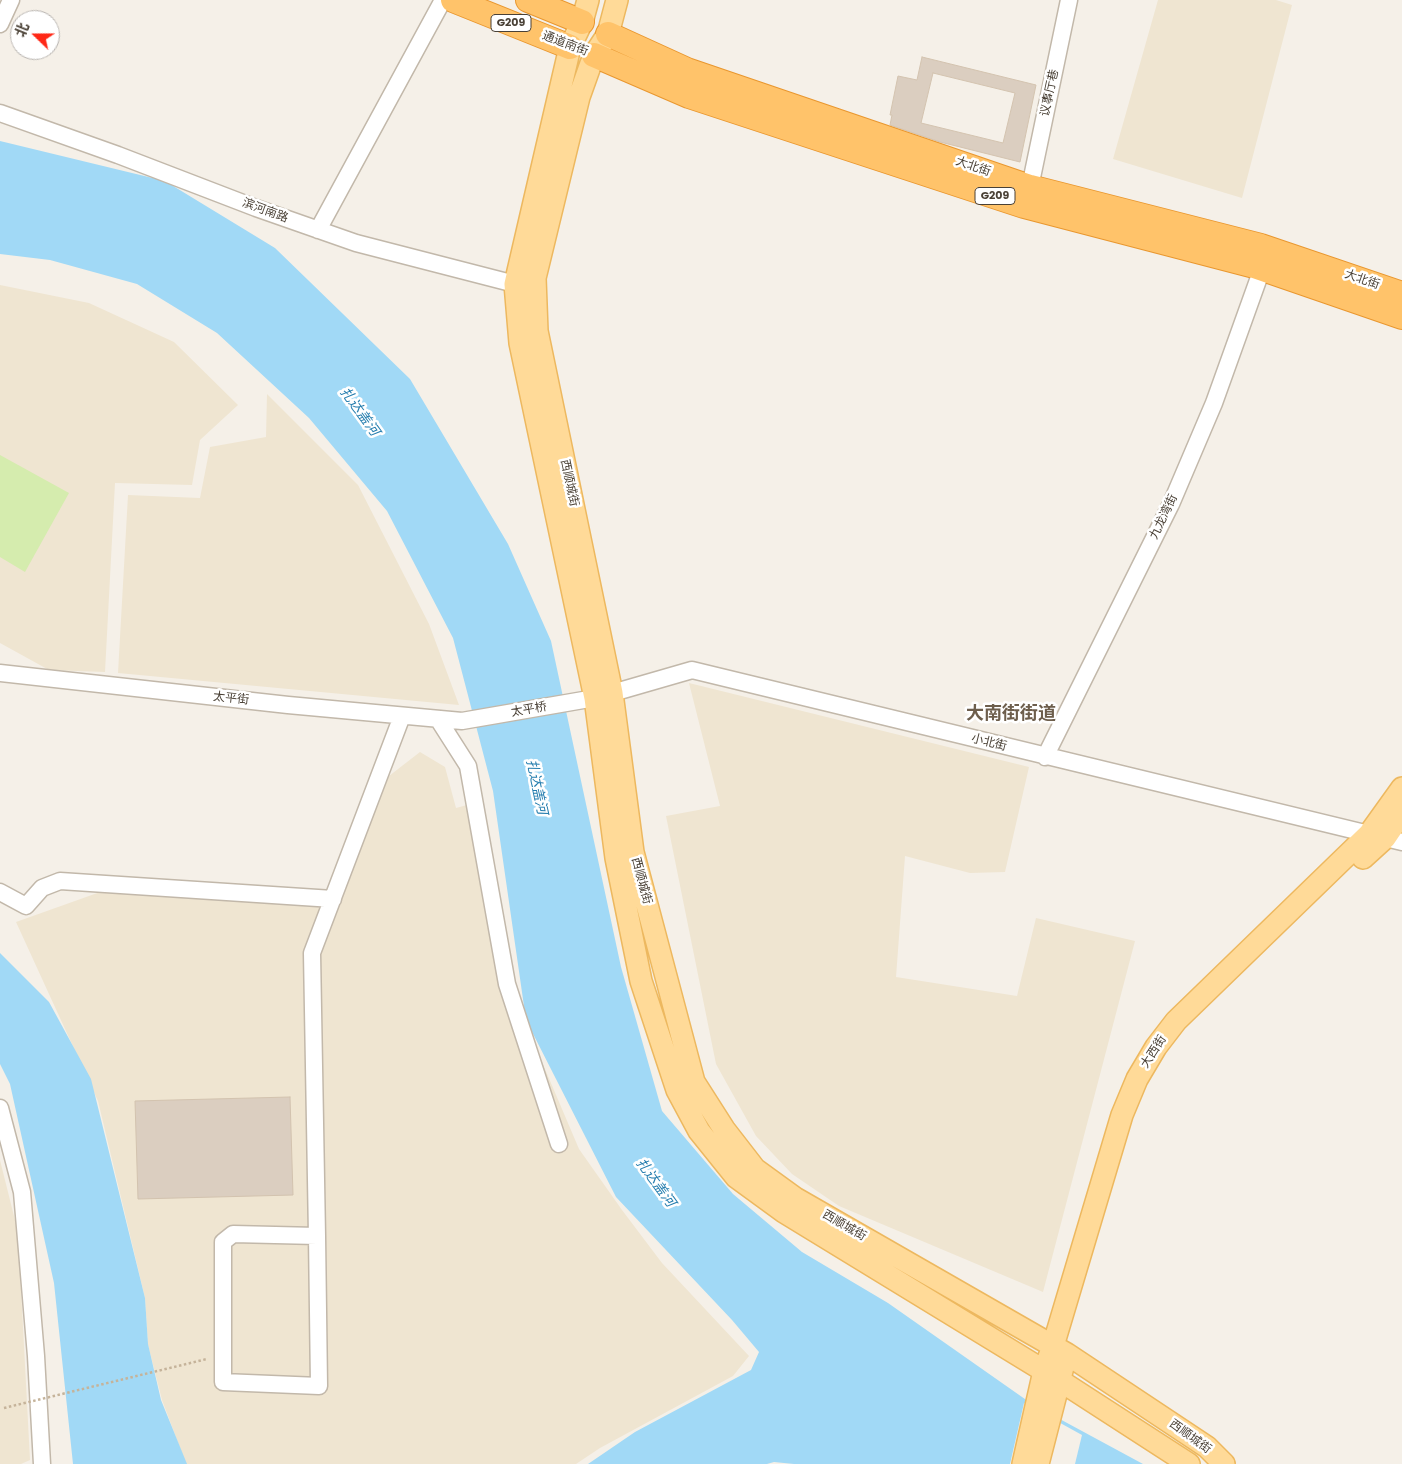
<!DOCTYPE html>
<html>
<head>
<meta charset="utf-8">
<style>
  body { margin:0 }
  #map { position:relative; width:1402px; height:1464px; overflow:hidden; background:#f5f0e8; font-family:Poppins,"Noto Sans SC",sans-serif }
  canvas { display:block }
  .north { position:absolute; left:10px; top:10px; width:50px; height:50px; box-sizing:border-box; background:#fff; border:1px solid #b7b3af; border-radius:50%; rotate:292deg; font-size:14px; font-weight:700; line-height:20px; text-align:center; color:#4a4136 }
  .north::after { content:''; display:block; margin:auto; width:18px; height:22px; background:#ff2816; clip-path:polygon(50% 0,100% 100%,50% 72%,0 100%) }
</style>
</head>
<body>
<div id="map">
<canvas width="1402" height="1464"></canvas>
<div class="north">北</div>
</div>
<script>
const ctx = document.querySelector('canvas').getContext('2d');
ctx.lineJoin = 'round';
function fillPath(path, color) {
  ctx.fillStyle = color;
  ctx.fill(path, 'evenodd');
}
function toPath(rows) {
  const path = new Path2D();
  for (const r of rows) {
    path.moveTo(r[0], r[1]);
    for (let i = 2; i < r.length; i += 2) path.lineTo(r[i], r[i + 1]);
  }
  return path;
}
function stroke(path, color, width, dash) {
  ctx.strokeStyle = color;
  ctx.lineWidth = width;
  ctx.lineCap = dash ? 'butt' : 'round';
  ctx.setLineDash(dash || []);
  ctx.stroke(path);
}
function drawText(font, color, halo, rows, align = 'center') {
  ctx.font = font + ' Poppins,"Noto Sans SC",sans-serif';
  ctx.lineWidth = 5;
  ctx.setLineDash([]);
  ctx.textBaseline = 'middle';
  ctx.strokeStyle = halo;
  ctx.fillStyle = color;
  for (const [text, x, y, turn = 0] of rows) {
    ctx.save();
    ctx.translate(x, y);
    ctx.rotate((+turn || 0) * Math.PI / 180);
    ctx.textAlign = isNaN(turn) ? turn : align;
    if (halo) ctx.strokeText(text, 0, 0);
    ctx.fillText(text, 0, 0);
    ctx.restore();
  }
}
const education = toPath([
  [1158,0,1276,0,1292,5,1242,198,1113,159],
  [0,285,89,303,174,342,238,405,200,440,192,485,115,483,105,672,49,670,0,643],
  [267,394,358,485,429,624,459,705,118,673,128,495,200,498,210,447,266,437],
  [689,683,1029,767,1005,872,970,873,905,856,896,977,1017,996,1036,918,1135,941,1043,1292,839,1206,792,1174,756,1136,716,1064,666,816,720,806],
  [420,752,445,767,456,808,482,801,522,1015,579,1149,622,1210,662,1263,749,1356,733,1376,600,1448,576,1464,186,1464,162,1400,148,1345,145,1298,98,1101,16,922,117,886,322,905,321,946,389,776],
  [0,1160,18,1232,30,1460,21,1464,0,1464]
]);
const green = toPath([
  [0,455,69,493,25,572,0,557]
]);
const water = toPath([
  [0,141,165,181,275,248,410,379,508,544,551,641,621,967,662,1111,733,1194,802,1252,888,1303,1032,1404,1143,1464,794,1464,774,1462,767,1464,588,1464,635,1432,751,1370,759,1352,732,1320,616,1197,526,1020,493,791,453,638,387,511,309,418,217,333,137,284,50,260,0,254],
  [0,953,49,1002,91,1079,145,1298,148,1344,161,1400,187,1464,73,1464,54,1283,10,1084,0,1064]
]);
const pier = toPath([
  [1024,1403,1082,1435,1075,1464,1010,1464]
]);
const building = toPath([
  [922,57,1036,85,1020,162,940,142,890,125,892,115,890,115,898,76,917,80,922,57],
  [933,73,1015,93,1003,143,921,123,933,73],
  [290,1097,293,1195,138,1199,135,1101,290,1097]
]);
const minor = toPath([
  [0,24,11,0],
  [0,113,118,155,256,208,356,243,515,284,526,281],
  [1030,187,1069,0],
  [318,230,443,0],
  [0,673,288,705,462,721,595,698,692,670,1402,842],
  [438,719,468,766,507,984,559,1144],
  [1045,757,1171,504,1214,403,1262,269],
  [0,892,26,906,42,888,60,881,333,899],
  [0,1108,22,1192,36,1356,42,1464],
  [317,1236,233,1234,223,1242,223,1382,319,1386,317,1236,312,953,402,716]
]);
const major = toPath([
  [588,0,582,22,570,47,515,284,520,343,595,698,616,858,641,981,677,1090,699,1131,736,1177,784,1212,1059,1380,1189,1464],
  [617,0,608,34,594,55,579,97,535,278,537,331,612,693,633,852,694,1082,724,1129,755,1169,795,1198,1067,1354,1207,1447,1224,1464],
  [1363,858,1385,838,1402,813],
  [1023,1464,1044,1371,1053,1346,1122,1115,1137,1079,1156,1047,1176,1021,1369,834,1402,788],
  [1038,1464,1063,1367]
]);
const highway = toPath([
  [453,0,570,47],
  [528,0,582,22],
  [608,34,687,70,1030,187,1261,246,1402,294],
  [594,55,689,96,1024,206,1254,266,1402,317]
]);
const pathBridge = toPath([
  [4,1408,207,1359]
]);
const shields = [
  [511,23,40],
  [995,196,40]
];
const shieldNames = [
  ["G209",511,23],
  ["G209",995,196]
];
const streetNames = [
  ["通道南街",565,44,21],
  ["议事厅巷",1050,93,-78],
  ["大北街",973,167,19],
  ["滨河南路",265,211,20],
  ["大北街",1362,280,19],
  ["西顺城街",569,483,78],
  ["九龙湾街",1164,517,-64],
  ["太平街",231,699,6],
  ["太平桥",529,710,-10],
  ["小北街",989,743,14],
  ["西顺城街",641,881,75],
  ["大西街",1154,1052,-57],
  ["西顺城街",844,1226,30],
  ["西顺城街",1190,1437,36]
];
const waterNames = [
  ["扎达盖河",359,412,54],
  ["扎达盖河",536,787,78],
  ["扎达盖河",655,1183,54]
];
const districtNames = [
  ["大南街街道",1011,714]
];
fillPath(education, '#efe5d1');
fillPath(green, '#d5ecae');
fillPath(water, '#a1d9f6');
fillPath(pier, '#f5f0e8');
fillPath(building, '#dbcec0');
stroke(building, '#d3c3af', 1);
stroke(minor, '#c2b8aa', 19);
stroke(major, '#edb85f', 24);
stroke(highway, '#e9972f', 26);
stroke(minor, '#fff', 16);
stroke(major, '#ffda98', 21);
stroke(highway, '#ffc36a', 24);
stroke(pathBridge, '#c5b39a', 2.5, [2.5, 2.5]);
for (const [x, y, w] of shields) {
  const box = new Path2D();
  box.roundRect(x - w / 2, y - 8.5, w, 17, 4);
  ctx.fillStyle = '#fff';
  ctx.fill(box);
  stroke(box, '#4a4136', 1);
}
drawText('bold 11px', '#4a4136', null, shieldNames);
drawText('12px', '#4a4136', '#fff', streetNames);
drawText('italic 14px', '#247dae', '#fff', waterNames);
drawText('bold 18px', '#6d5e4c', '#fff', districtNames);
</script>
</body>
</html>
